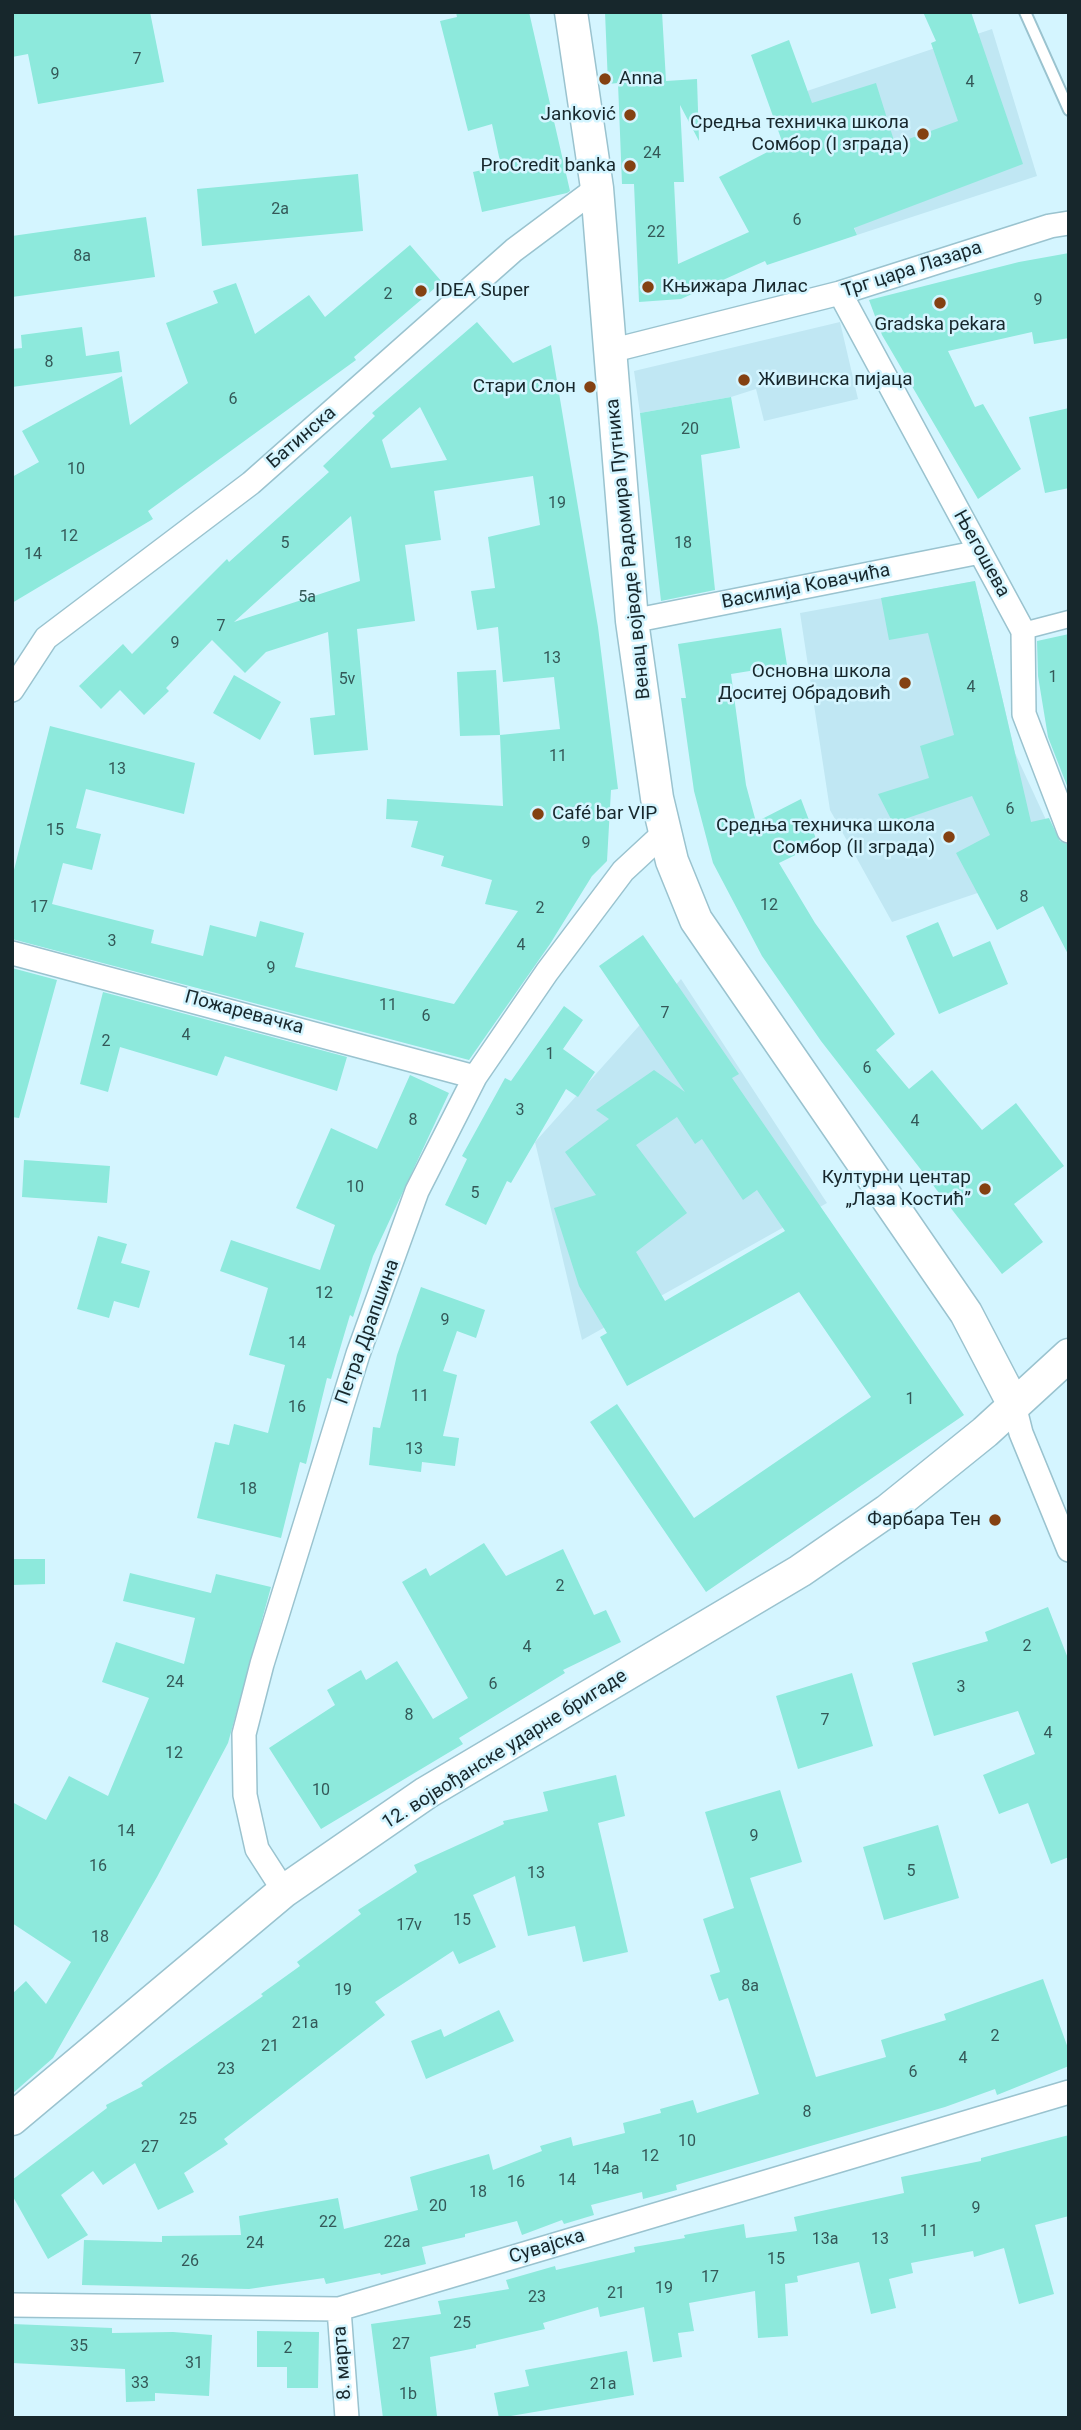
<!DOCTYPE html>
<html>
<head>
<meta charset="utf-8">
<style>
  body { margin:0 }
  #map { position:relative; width:1081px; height:2430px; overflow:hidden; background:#d4f5ff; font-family:Roboto,sans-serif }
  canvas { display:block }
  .frame { position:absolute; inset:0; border:14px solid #17272c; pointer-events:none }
</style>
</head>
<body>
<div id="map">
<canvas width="1081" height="2430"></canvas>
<div class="frame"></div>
</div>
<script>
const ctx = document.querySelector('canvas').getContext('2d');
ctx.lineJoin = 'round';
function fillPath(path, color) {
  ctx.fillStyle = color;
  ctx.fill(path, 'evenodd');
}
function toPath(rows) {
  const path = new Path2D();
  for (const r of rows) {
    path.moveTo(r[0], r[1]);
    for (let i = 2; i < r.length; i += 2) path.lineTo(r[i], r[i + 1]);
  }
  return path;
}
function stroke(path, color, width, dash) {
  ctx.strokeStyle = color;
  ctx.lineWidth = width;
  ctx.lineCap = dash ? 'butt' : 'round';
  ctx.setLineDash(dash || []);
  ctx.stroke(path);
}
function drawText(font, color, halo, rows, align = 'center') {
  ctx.font = font + ' Roboto,sans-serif';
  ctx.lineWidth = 5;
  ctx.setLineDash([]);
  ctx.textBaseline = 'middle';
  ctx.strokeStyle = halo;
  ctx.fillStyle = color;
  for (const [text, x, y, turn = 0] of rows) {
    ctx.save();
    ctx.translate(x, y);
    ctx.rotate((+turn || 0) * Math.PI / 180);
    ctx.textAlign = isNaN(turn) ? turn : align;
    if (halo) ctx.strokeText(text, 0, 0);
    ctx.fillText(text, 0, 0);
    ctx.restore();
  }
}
const built = toPath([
  [992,29,1037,176,857,235,807,91],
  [840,322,858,399,764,421,756,389,731,397,640,413,634,371],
  [975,581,1015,753,1066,863,892,922,830,810,800,613],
  [681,979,827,1203,582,1340,535,1142]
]);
const building = toPath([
  [12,12,150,12,164,82,38,104,28,54,12,57],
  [456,12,529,12,570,191,567,193,482,212,473,172,501,166,492,124,468,131,440,21,457,17],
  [605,12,662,12,666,81,697,79,699,141,680,105,684,182,674,182,678,264,749,232,719,177,783,144,751,55,789,40,812,103,876,83,895,144,958,121,931,43,936,41,923,12,971,12,1023,164,854,228,857,235,767,265,765,261,681,299,639,302,634,184,622,184,618,83,608,84],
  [358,174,363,231,202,246,197,189],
  [146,217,155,277,12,297,12,236],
  [410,245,442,282,354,357,356,360,148,511,153,519,12,603,12,477,39,462,22,431,122,376,130,425,188,383,166,323,218,303,213,291,236,283,255,334,309,295,325,317],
  [1069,253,1069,338,1034,344,1032,332,948,351,975,407,983,404,1021,469,978,499,882,335,869,300,1019,262],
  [477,322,513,363,551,345,598,627,618,789,611,790,607,861,592,876,550,944,469,1060,12,939,12,878,50,726,195,763,184,814,86,789,76,828,101,834,92,870,63,863,52,904,154,930,151,943,203,956,210,925,256,937,260,921,304,933,295,967,454,1004,518,911,485,904,492,880,441,866,444,856,411,847,418,821,386,819,387,799,503,806,500,735,560,729,554,677,503,682,498,627,477,630,471,591,495,588,488,537,540,525,533,476,434,491,441,540,405,545,415,621,357,629,368,750,314,755,310,718,335,715,328,632,266,652,245,673,212,640,166,688,169,691,144,715,120,690,101,709,79,686,123,644,132,654,227,559,229,562,329,472,323,466,375,416,372,413],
  [420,407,447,460,391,468,382,440],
  [351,516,360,581,234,622],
  [82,327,86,356,119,351,122,372,12,387,12,349,22,348,21,335],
  [731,397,740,448,701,455,715,590,661,601,640,413],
  [1069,408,1069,488,1045,493,1029,417],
  [975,581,1031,822,1049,818,1060,841,1069,845,1069,956,1043,906,997,930,956,853,990,835,972,796,893,823,878,794,929,778,920,746,954,735,928,633,889,640,881,598],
  [781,628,787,665,731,674,746,785,756,822,801,799,818,844,779,863,815,923,895,1034,876,1050,909,1089,932,1070,982,1130,1016,1103,1064,1166,1014,1204,1043,1242,1002,1274,821,1041,762,956,713,863,694,791,681,698,686,698,678,644],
  [1069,634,1069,791,1048,737,1038,676,1037,641],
  [496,670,500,735,460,736,457,672],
  [234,675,281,702,260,740,213,713],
  [938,922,953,957,990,941,1008,984,939,1014,906,936],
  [643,935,739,1074,732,1078,964,1415,706,1592,590,1422,617,1404,694,1518,871,1397,799,1292,627,1386,600,1337,607,1333,579,1286,554,1208,596,1195,565,1152,609,1119,596,1110,654,1070,685,1092,599,966],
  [677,1117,695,1144,702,1139,743,1200,757,1190,785,1231,665,1301,636,1252,687,1213,636,1145],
  [12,968,57,980,19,1118,12,1117],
  [103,992,347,1057,337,1091,225,1056,217,1076,120,1047,108,1092,80,1084],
  [564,1006,583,1020,563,1049,595,1072,578,1097,566,1089,511,1183,507,1181,486,1225,445,1205,467,1159,462,1156,505,1078,511,1081],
  [410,1075,449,1093,373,1256,353,1317,350,1315,331,1379,327,1378,306,1464,300,1462,281,1538,197,1518,215,1442,229,1445,234,1424,268,1433,285,1365,249,1355,268,1288,220,1271,231,1240,320,1270,335,1225,296,1208,331,1128,377,1149],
  [24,1160,110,1166,107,1203,22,1197],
  [98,1236,127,1244,121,1263,150,1271,139,1308,114,1301,109,1318,77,1309],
  [421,1287,485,1310,476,1338,457,1331,443,1371,457,1375,443,1436,459,1438,455,1466,422,1462,421,1472,369,1465,373,1427,380,1428,397,1355],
  [484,1543,506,1576,563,1549,594,1615,606,1610,621,1642,563,1670,565,1673,459,1738,463,1744,321,1829,269,1748,335,1705,327,1690,361,1670,366,1680,397,1661,433,1719,468,1698,402,1582,426,1568,430,1576],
  [12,1559,45,1559,45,1584,12,1585],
  [130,1573,211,1593,216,1574,271,1587,228,1743,157,1877,53,2058,12,2094,12,1994,26,1981,46,2004,71,1962,12,1923,12,1802,46,1820,69,1776,108,1796,149,1698,102,1682,116,1642,184,1664,195,1618,123,1601],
  [1048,1607,1069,1661,1069,1857,1051,1864,1028,1803,999,1814,983,1775,1035,1754,1018,1711,934,1736,912,1663,988,1641,985,1632],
  [852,1673,873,1746,798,1769,776,1696],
  [616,1775,625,1816,598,1823,628,1952,583,1962,575,1926,528,1936,515,1876,473,1895,496,1947,459,1964,453,1951,375,2002,385,2015,224,2139,228,2144,184,2173,194,2192,158,2210,135,2163,103,2185,93,2171,61,2195,88,2235,48,2259,12,2195,12,2180,107,2108,106,2105,143,2086,141,2083,263,1996,261,1994,300,1966,297,1962,361,1914,358,1910,417,1872,414,1865,504,1824,503,1821,548,1811,543,1792],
  [780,1790,802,1862,750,1878,816,2077,886,2057,881,2040,946,2020,944,2014,1043,1979,1069,2051,1069,2066,997,2095,995,2089,945,2107,676,2185,677,2190,643,2199,642,2192,591,2205,594,2215,564,2224,562,2220,522,2235,517,2221,465,2234,465,2237,422,2247,426,2264,381,2275,380,2273,326,2284,324,2278,249,2289,82,2285,84,2240,162,2242,162,2236,241,2235,239,2216,338,2198,344,2229,418,2210,410,2177,489,2154,493,2170,542,2151,540,2146,571,2137,573,2146,625,2133,623,2123,661,2113,660,2109,693,2100,697,2113,759,2094,728,1998,719,2001,710,1975,720,1972,703,1919,734,1908,705,1812],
  [938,1825,959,1898,884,1920,863,1847],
  [499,2010,514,2041,426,2079,411,2041,441,2029,444,2037],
  [1069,2135,1069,2216,1035,2225,1054,2294,1019,2304,1004,2248,974,2257,973,2251,911,2263,913,2273,889,2279,896,2308,871,2314,859,2262,797,2276,798,2282,785,2284,788,2336,758,2338,755,2291,689,2303,694,2331,678,2333,682,2357,653,2362,644,2307,600,2317,598,2307,543,2323,545,2329,476,2345,476,2348,430,2357,437,2416,383,2418,371,2324,441,2314,438,2301,509,2289,506,2280,555,2266,556,2270,635,2252,634,2247,685,2238,684,2235,744,2224,746,2238,797,2231,794,2217,904,2193,901,2177,981,2161,981,2158],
  [12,2324,112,2328,112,2333,173,2332,212,2335,209,2396,155,2393,155,2401,126,2402,125,2369,12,2363],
  [257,2331,319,2332,318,2388,287,2388,287,2367,257,2367],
  [627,2351,634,2395,499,2418,494,2393,529,2386,525,2370]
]);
const service = toPath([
  [1025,12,1069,110]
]);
const pedestrian = toPath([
  [1023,631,1069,619]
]);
const minor = toPath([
  [840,293,1023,631,1024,714,1069,831],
  [610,351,840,293,1050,226,1069,223],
  [632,621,980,552],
  [12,690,46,638,251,483,514,250,597,188],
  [12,953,475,1077],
  [1014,1405,1021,1433,1069,1550],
  [284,1891,257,1849,245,1795,244,1734,262,1664,358,1354,417,1191,475,1077,547,972,623,871,664,833],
  [12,2305,339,2309,1069,2092],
  [339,2309,347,2418]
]);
const secondary = toPath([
  [571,12,597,188,632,621,657,798,672,861,696,920,966,1313,1014,1405],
  [12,2119,284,1891,426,1793,800,1571,887,1511,985,1432,1069,1355]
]);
const markers = [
  [605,79,7,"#844112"],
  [630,115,7,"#844112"],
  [923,134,7,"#844112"],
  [630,166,7,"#844112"],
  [648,287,7,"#844112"],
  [421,291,7,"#844112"],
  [940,303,7,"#844112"],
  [744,380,7,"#844112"],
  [590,387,7,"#844112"],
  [905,683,7,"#844112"],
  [538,814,7,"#844112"],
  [949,837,7,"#844112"],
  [985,1189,7,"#844112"],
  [995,1520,7,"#844112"]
];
const numberNames = [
  ["7",137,60],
  ["9",55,75],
  ["4",970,83],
  ["24",652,154],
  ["2a",280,210],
  ["6",797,221],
  ["22",656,233],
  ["8a",82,257],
  ["2",388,295],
  ["9",1038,301],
  ["8",49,363],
  ["6",233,400],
  ["20",690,430],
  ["10",76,470],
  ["19",557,504],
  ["12",69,537],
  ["5",285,544],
  ["18",683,544],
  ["14",33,555],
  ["5a",307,598],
  ["7",221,627],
  ["9",175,644],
  ["13",552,659],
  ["1",1053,678],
  ["5v",347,680],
  ["4",971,688],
  ["11",558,757],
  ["13",117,770],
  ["6",1010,810],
  ["15",55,831],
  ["9",586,844],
  ["8",1024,898],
  ["12",769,906],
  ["17",39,908],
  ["2",540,909],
  ["3",112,942],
  ["4",521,946],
  ["9",271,969],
  ["11",388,1006],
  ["7",665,1014],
  ["6",426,1017],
  ["4",186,1036],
  ["2",106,1042],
  ["1",550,1055],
  ["6",867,1069],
  ["3",520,1111],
  ["8",413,1121],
  ["4",915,1122],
  ["10",355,1188],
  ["5",475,1194],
  ["12",324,1294],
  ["9",445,1321],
  ["14",297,1344],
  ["11",420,1397],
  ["1",910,1400],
  ["16",297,1408],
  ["13",414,1450],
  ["18",248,1490],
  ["2",560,1587],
  ["2",1027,1647],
  ["4",527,1648],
  ["24",175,1683],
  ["6",493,1685],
  ["3",961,1688],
  ["8",409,1716],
  ["7",825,1721],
  ["4",1048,1734],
  ["12",174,1754],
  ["10",321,1791],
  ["14",126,1832],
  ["9",754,1837],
  ["16",98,1867],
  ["5",911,1872],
  ["13",536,1874],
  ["15",462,1921],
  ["17v",409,1926],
  ["18",100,1938],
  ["8a",750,1987],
  ["19",343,1991],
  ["21a",305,2024],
  ["2",995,2037],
  ["21",270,2047],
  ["4",963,2059],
  ["23",226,2070],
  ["6",913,2073],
  ["8",807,2113],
  ["25",188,2120],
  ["10",687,2142],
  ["27",150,2148],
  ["12",650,2157],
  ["14a",606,2170],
  ["14",567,2181],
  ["16",516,2183],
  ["18",478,2193],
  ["20",438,2207],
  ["9",976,2209],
  ["22",328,2223],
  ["11",929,2232],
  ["13a",825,2240],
  ["13",880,2240],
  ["22a",397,2243],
  ["24",255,2244],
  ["15",776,2260],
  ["26",190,2262],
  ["17",710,2278],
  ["19",664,2289],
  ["21",616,2294],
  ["23",537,2298],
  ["25",462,2324],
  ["27",401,2345],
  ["35",79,2347],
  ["2",288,2349],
  ["31",194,2364],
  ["33",140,2384],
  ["21a",603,2385],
  ["1b",408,2395]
];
const poiNames = [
  ["Anna",619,79,"left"],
  ["Janković",616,115],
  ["Средња техничка школа",909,123],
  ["Сомбор (I зграда)",909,145],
  ["ProCredit banka",616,166],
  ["Књижара Лилас",662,287,"left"],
  ["IDEA Super",435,291,"left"],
  ["Gradska pekara",940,325,"center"],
  ["Живинска пијаца",758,380,"left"],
  ["Стари Слон",576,387],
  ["Основна школа",891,672],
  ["Доситеј Обрадовић",891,694],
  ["Café bar VIP",552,814,"left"],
  ["Средња техничка школа",935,826],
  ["Сомбор (II зграда)",935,848],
  ["Културни центар",971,1178],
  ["„Лаза Костић”",971,1200],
  ["Фарбара Тен",981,1520]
];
const streetNames = [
  ["Трг цара Лазара",912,270,-18],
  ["Батинска",302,438,-41],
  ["Венац војводе Радомира Путника",629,549,-96],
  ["Његошева",981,554,61],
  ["Василија Ковачића",806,587,-11],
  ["Пожаревачка",244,1013,15],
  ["Петра Драпшина",368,1332,-70],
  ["12. војвођанске ударне бригаде",505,1750,-32],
  ["Сувајска",547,2247,-17],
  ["8. марта",343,2363,-94]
];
fillPath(built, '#c0e7f3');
fillPath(building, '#8de9dc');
stroke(service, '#9ac3cf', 14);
stroke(pedestrian, '#9ac3cf', 19);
stroke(minor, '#9ac3cf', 26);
stroke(secondary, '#9ac3cf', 35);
stroke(service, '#fff', 10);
stroke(pedestrian, '#fff', 16);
stroke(minor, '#fff', 23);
stroke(secondary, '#fff', 32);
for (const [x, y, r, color] of markers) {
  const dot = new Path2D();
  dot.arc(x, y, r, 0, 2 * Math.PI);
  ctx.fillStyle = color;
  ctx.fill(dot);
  stroke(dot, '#d4f5ff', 2.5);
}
drawText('16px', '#345858', null, numberNames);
drawText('19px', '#17272c', '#d4f5ff', poiNames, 'right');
drawText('19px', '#17272c', '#d4f5ff', streetNames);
</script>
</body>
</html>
